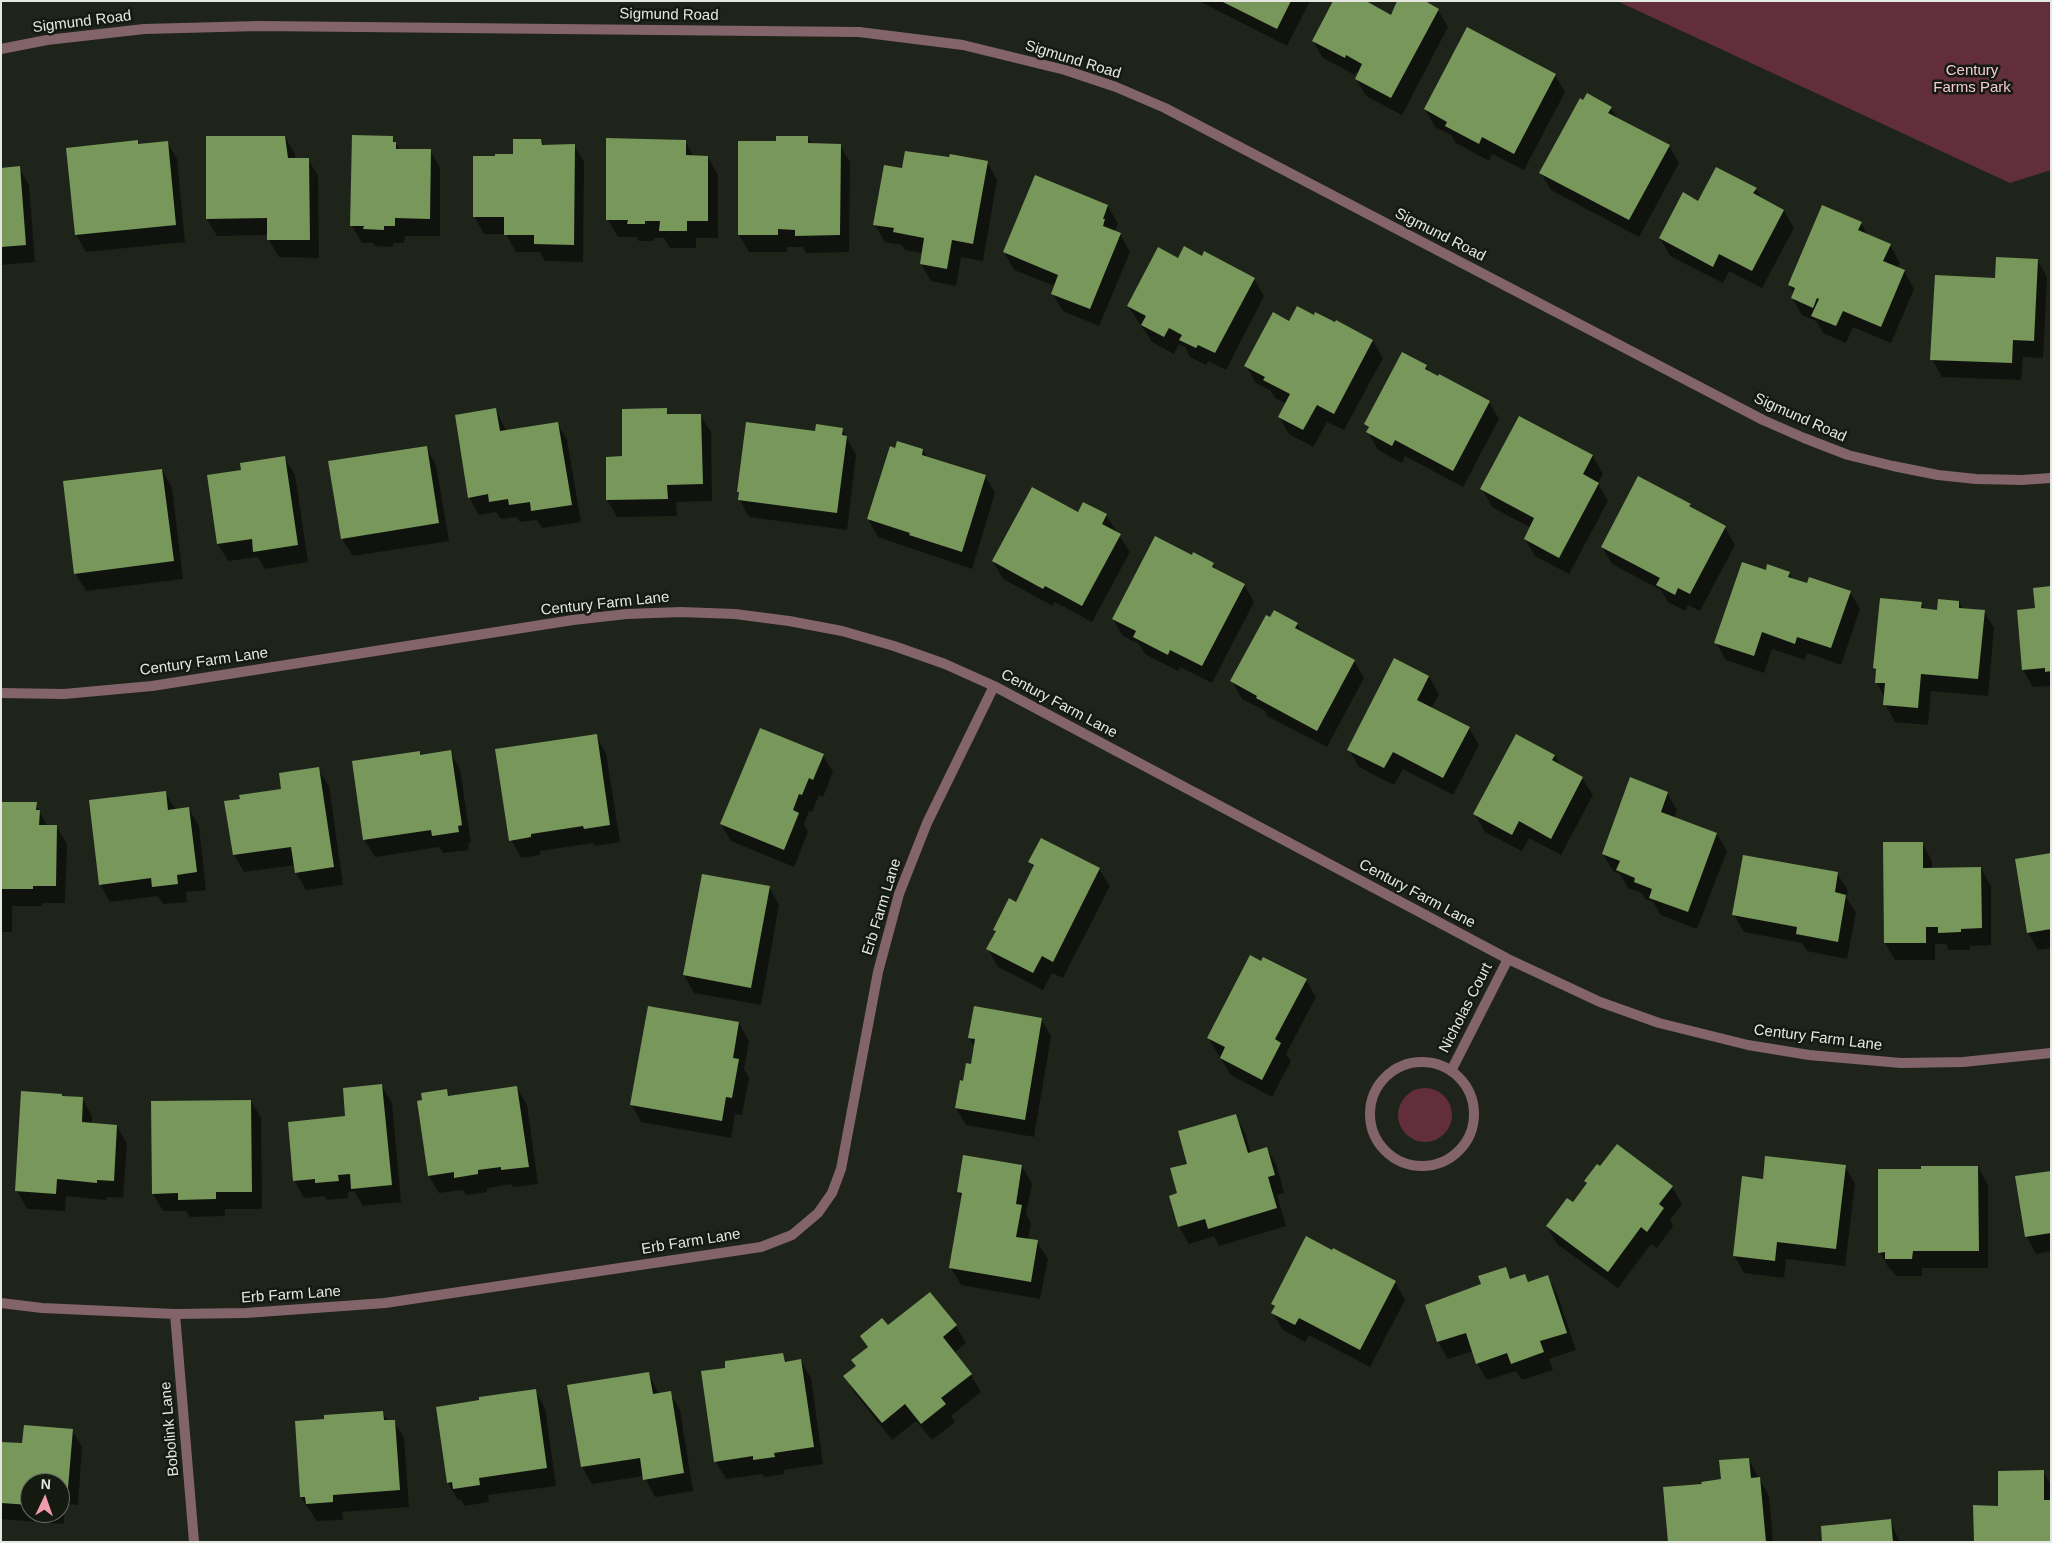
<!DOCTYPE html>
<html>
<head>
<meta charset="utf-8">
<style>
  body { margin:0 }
  #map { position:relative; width:2052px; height:1543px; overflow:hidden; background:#1e241a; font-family:Helvetica,sans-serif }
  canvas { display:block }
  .frame { position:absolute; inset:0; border:2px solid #e4e8e1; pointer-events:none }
  .north { position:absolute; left:20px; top:1473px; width:50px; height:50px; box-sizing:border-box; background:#151a11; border:1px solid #686c64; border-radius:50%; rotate:3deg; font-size:14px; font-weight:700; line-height:20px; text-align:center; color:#e4e8e1 }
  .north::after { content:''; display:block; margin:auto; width:18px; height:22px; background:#f29aae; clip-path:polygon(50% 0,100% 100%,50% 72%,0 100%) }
</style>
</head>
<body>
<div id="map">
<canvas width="2052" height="1543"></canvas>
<div class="frame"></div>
<div class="north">N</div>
</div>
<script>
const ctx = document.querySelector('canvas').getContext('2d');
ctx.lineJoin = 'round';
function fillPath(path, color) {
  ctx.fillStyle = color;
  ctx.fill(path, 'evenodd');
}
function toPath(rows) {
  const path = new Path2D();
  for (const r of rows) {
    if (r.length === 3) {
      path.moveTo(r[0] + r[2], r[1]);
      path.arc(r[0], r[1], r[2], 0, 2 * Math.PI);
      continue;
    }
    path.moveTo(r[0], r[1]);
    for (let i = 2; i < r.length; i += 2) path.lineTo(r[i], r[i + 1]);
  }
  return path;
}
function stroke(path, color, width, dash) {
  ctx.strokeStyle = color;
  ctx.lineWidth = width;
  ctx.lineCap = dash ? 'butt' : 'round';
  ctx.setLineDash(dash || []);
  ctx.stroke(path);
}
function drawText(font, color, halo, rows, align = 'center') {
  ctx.font = font + ' Helvetica,sans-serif';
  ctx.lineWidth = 5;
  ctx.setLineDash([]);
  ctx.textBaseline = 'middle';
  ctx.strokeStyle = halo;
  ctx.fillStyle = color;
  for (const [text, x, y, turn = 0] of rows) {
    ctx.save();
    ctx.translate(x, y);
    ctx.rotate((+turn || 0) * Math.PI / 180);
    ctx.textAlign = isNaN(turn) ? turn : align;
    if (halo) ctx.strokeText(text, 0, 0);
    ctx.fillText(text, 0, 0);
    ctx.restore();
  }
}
const green = toPath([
  [1617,1,2051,1,2051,170,2010,183],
  [1425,1115,27]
]);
const shadow = toPath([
  [1199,1,1310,1,1287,46],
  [1438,10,1448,27,1402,115,1366,96,1356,79,1359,74,1356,72,1355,75,1323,58,1313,41,1391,16],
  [1555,75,1565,92,1524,170,1492,154,1489,161,1456,143,1451,135,1435,127,1425,109],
  [1611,108,1617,118,1669,146,1679,163,1639,237,1551,190,1541,173],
  [285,137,295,154,295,159,308,159,318,176,319,258,279,257,269,240,269,235,217,236,207,219],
  [392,137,400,150,430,150,440,168,440,236,405,236,404,243,393,243,393,247,375,246,373,243,362,243,352,226],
  [807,137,812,144,840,145,850,162,849,252,806,253,803,247,787,247,787,252,749,252,739,235,777,143],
  [541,140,544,146,574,145,584,162,583,262,545,261,540,252,516,252,506,234,484,234,474,216,514,155],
  [685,141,694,157,708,157,718,175,718,238,696,238,696,248,670,248,664,238,654,238,654,241,639,241,636,237,618,237,608,220],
  [137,142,139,145,167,142,177,159,185,242,86,252,76,235,67,149],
  [987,162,997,180,983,261,961,257,956,286,931,281,921,264,923,253,905,250,902,245,885,242,875,225,903,170],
  [19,168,29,185,35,262,1,265,1,169],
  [1035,177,1108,206,1118,224,1114,232,1120,234,1130,252,1099,326,1063,311,1052,293,1055,286,1014,270,1004,252],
  [1756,189,1762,199,1784,211,1794,228,1762,288,1729,271,1723,283,1670,256,1660,238,1699,202],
  [1861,223,1868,236,1890,245,1900,263,1897,268,1904,271,1914,289,1891,343,1853,327,1846,343,1823,333,1816,321,1802,315,1792,298,1794,294,1789,285],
  [1202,257,1254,279,1264,296,1226,370,1208,361,1206,365,1190,357,1185,347,1179,344,1174,354,1152,342,1128,306,1178,260],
  [2037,260,2047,277,2043,358,2023,357,2021,380,1942,377,1932,359,1996,279],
  [1315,316,1373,341,1383,358,1344,430,1327,422,1313,447,1289,434,1279,417,1286,404,1275,398,1271,391,1256,383,1246,366,1290,323],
  [1426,366,1430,373,1489,402,1499,419,1463,487,1405,456,1402,463,1378,450,1368,432,1369,430,1366,424],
  [496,409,506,431,557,423,567,440,581,522,542,528,537,520,520,522,517,517,501,519,496,512,479,515,469,497],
  [666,409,670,416,700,415,711,432,712,501,676,502,677,516,617,517,607,500,624,457],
  [1520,417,1593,456,1603,474,1598,483,1608,501,1569,574,1535,556,1525,539,1531,528,1492,507,1482,489],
  [842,429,856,455,847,530,749,517,739,499,738,492,816,432],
  [426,447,436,465,449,541,353,556,342,539],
  [923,450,927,458,985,476,995,493,972,569,878,537,868,519],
  [284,457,295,475,308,562,265,569,258,557,228,561,218,544,243,471],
  [162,470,172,488,183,579,86,591,75,573],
  [1690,505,1693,510,1725,527,1735,545,1700,611,1688,605,1685,611,1668,602,1661,590,1612,564,1602,547],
  [1078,514,1106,515,1130,552,1092,622,1055,602,1053,606,1003,579,993,561],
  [1192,557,1213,564,1217,571,1244,585,1254,602,1212,683,1180,667,1178,671,1145,654,1139,644,1123,636,1113,619],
  [1766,571,1789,573,1793,580,1808,584,1850,592,1860,609,1841,665,1807,653,1805,660,1772,649,1764,673,1726,660,1716,643],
  [2051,587,2051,686,2033,687,2023,670,2018,611,2036,610],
  [1959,602,1963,609,1984,611,1994,628,1988,696,1931,691,1928,725,1895,722,1885,704,1885,698,1876,682,1877,673,1874,668,1921,603,1925,610,1938,611],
  [1297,624,1303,634,1354,661,1364,678,1327,747,1267,716,1265,711,1242,699,1232,681],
  [1429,677,1439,694,1431,709,1469,728,1479,745,1453,795,1403,769,1394,785,1359,767,1349,750],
  [596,736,606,753,620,842,595,846,593,843,540,851,540,855,521,858,511,840],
  [450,752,460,769,471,843,468,843,469,850,443,853,439,847,375,857,364,839,420,753,421,756],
  [823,755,833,772,823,797,819,795,812,812,809,811,804,824,808,832,794,867,731,841,721,824],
  [1555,756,1561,766,1582,778,1593,795,1561,855,1529,838,1522,851,1485,832,1475,814],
  [318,769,329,786,343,885,306,890,296,873,295,865,244,872,234,855,226,802,283,790],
  [165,792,176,810,189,809,199,826,206,890,186,892,187,902,163,904,158,896,110,902,100,884],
  [1667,793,1677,810,1674,818,1717,834,1727,851,1697,929,1661,915,1653,902,1645,899,1642,893,1628,888,1620,874,1613,871,1603,854],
  [1,803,36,804,47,826,56,826,67,844,65,903,42,903,42,906,12,906,12,932,1,932],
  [1922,843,1932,861,1932,869,1981,868,1991,886,1991,945,1970,946,1970,950,1949,950,1946,944,1935,944,1935,960,1895,960,1885,943],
  [2051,855,2051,948,2038,950,2028,933,2017,860],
  [1030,862,1099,869,1110,886,1063,978,1052,973,1043,990,998,967,988,949,996,933,994,930,1016,903,1034,869],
  [1837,873,1848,891,1846,897,1856,913,1847,959,1807,951,1802,943,1744,932,1734,915],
  [769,887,779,905,761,1005,694,993,684,975],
  [1306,980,1316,997,1286,1054,1291,1061,1272,1097,1231,1075,1208,1038],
  [1041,1019,1051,1036,1034,1137,966,1125,956,1108,972,1065,975,1047,969,1038],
  [739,1023,749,1041,744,1069,749,1078,742,1115,735,1114,731,1138,641,1122,631,1104],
  [382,1086,392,1103,401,1202,363,1206,354,1191,348,1192,348,1198,327,1200,324,1196,304,1198,294,1180,347,1117],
  [517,1088,527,1105,538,1184,513,1187,511,1184,487,1188,487,1192,466,1195,463,1190,439,1193,429,1176,446,1091,450,1097],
  [63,1097,82,1098,92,1116,92,1124,117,1126,127,1144,123,1198,107,1197,106,1200,66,1196,65,1211,27,1209,17,1191],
  [251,1101,261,1118,262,1209,225,1209,225,1216,190,1217,186,1211,163,1211,153,1194],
  [1235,1116,1245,1133,1251,1153,1267,1149,1277,1166,1284,1193,1277,1195,1286,1226,1219,1246,1214,1236,1189,1244,1179,1227,1179,1194,1189,1164],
  [1022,1166,1032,1184,1026,1214,1031,1223,1028,1240,1037,1242,1048,1259,1040,1299,961,1285,951,1268,962,1199,958,1191],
  [1845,1166,1855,1184,1845,1266,1786,1259,1784,1278,1744,1273,1734,1255],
  [1978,1167,1988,1185,1988,1268,1922,1268,1922,1276,1896,1276,1892,1270,1890,1270,1880,1252],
  [2051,1172,2051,1251,2036,1254,2026,1236],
  [1585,1181,1672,1187,1682,1204,1670,1220,1673,1226,1657,1248,1651,1244,1618,1288,1557,1244,1547,1226,1573,1204,1587,1184],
  [1505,1268,1512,1280,1525,1275,1529,1283,1547,1276,1557,1294,1576,1350,1549,1359,1553,1370,1522,1380,1516,1371,1487,1380,1477,1363,1473,1351,1448,1359,1438,1342,1426,1305,1482,1284],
  [1395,1282,1405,1300,1370,1367,1309,1335,1305,1342,1283,1330,1273,1313,1275,1309,1272,1304],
  [930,1293,956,1326,966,1343,954,1353,971,1375,981,1392,951,1416,955,1422,932,1440,916,1421,892,1440,855,1393,845,1376,857,1367,853,1360,868,1348,861,1336,888,1327],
  [782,1354,787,1363,801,1361,811,1378,823,1464,784,1470,784,1474,765,1477,762,1474,726,1479,716,1462,727,1369],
  [648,1373,659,1394,670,1393,680,1410,693,1491,655,1497,644,1476,592,1484,582,1467,568,1386],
  [535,1391,545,1408,556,1486,488,1495,489,1502,464,1506,461,1499,458,1500,448,1483],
  [382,1412,388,1421,394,1421,404,1438,409,1507,342,1512,343,1520,317,1521,301,1497,326,1420],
  [72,1430,82,1447,78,1505,65,1504,64,1524,1,1519,1,1443,24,1445],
  [30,1483,60,1483,60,1513,30,1513],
  [1749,1460,1769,1496,1773,1542,1670,1542,1703,1485,1722,1480],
  [2043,1471,2051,1485,2051,1542,1999,1507],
  [1890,1521,1900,1542,1824,1542]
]);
const building = toPath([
  [1221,1,1291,1,1277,29],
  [1333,1,1366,1,1391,15,1397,1,1425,1,1439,9,1391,98,1355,79,1362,64,1346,55,1345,58,1312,41],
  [1467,27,1556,74,1514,154,1482,137,1479,144,1445,126,1447,122,1424,109],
  [1587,93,1612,107,1608,113,1670,145,1629,220,1539,173,1580,98,1583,100],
  [352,135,393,136,393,142,396,142,396,149,431,149,430,219,395,218,395,226,384,226,384,230,363,229,364,226,350,226],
  [206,136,285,136,288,158,309,158,310,240,267,240,267,218,206,219],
  [776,136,808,136,808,143,841,144,840,235,795,236,795,230,778,229,778,235,738,235,738,141,776,141],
  [606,138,686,140,686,155,708,156,708,221,687,221,687,231,659,231,660,221,645,221,645,224,627,224,628,220,606,220],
  [513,139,541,139,542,145,575,144,574,245,534,244,534,235,504,235,504,217,473,217,473,156,495,156,495,154,513,154],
  [138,140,138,144,168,141,176,225,75,235,66,148],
  [905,151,949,157,950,154,988,161,973,244,952,240,947,269,920,264,924,238,893,232,894,228,873,225,884,165,902,168],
  [20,166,26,245,1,247,1,168],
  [1716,167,1757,188,1753,193,1784,210,1752,271,1719,254,1713,267,1659,238,1683,192,1698,201],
  [1035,175,1108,205,1103,219,1105,219,1103,226,1121,233,1090,309,1051,294,1058,275,1003,252],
  [1822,205,1862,222,1858,230,1891,244,1883,261,1905,270,1881,327,1843,311,1836,326,1811,316,1819,299,1817,298,1813,308,1791,298,1795,288,1788,285],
  [1184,246,1202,256,1204,251,1255,278,1215,353,1198,345,1196,348,1179,340,1182,335,1169,328,1164,337,1141,325,1146,316,1127,306,1158,247,1178,258],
  [1996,257,2038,259,2034,341,2013,340,2012,363,1930,360,1935,275,1995,278],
  [1297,306,1314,315,1315,312,1335,322,1336,320,1373,340,1334,414,1317,405,1303,430,1278,417,1290,394,1263,380,1265,377,1244,366,1273,312,1289,321],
  [1402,352,1427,365,1425,369,1438,376,1439,374,1490,401,1453,471,1395,440,1392,446,1366,432,1369,427,1364,424],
  [496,408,500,431,558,422,572,505,531,511,530,502,509,505,508,499,489,502,488,494,468,498,455,415],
  [667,408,667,414,701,414,703,484,667,485,668,499,606,500,606,457,622,456,622,409],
  [1519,416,1593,455,1583,474,1599,483,1559,558,1524,539,1534,518,1480,489],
  [746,422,815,431,816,424,843,428,842,435,847,436,837,513,738,500,739,492,737,492],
  [897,441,923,449,922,455,986,475,962,552,909,535,910,533,867,519,890,446,895,448],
  [427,446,439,523,341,539,328,461],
  [285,456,298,545,253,552,252,539,217,544,207,475,241,470,240,463],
  [162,469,174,561,74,574,63,481],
  [1638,476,1691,504,1689,506,1726,526,1690,594,1678,588,1675,595,1656,585,1660,578,1601,547],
  [1032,487,1078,512,1083,502,1107,514,1102,524,1121,534,1082,606,1045,586,1043,589,992,561],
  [1155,536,1192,555,1193,552,1214,563,1212,567,1245,584,1202,666,1170,650,1168,655,1133,637,1136,631,1112,619],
  [1742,562,1766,570,1767,564,1790,572,1788,577,1807,583,1809,577,1851,591,1831,648,1797,637,1795,644,1762,632,1754,656,1714,643],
  [2051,586,2051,671,2045,672,2045,668,2022,670,2017,610,2035,608,2033,588],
  [1880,598,1922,602,1921,608,1937,610,1938,599,1959,601,1959,608,1985,610,1978,679,1921,674,1918,708,1883,705,1885,683,1875,683,1876,669,1873,668],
  [1274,610,1298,623,1295,628,1355,660,1317,731,1256,698,1257,696,1230,681,1266,615,1270,617],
  [1394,658,1429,676,1417,700,1470,727,1443,778,1393,752,1384,768,1347,750],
  [760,728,824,754,813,780,809,778,802,795,799,794,793,810,799,813,784,850,720,824],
  [597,734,610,825,584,829,583,826,531,834,531,837,509,841,495,749],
  [1516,734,1555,755,1552,760,1583,777,1551,839,1519,821,1512,835,1473,814],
  [451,750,462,825,458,826,459,832,432,836,431,830,363,840,352,761,420,751,420,755],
  [319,767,334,867,295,873,291,847,233,855,224,801,240,799,239,795,281,789,279,773],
  [1630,777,1668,792,1661,812,1717,833,1688,912,1649,898,1652,889,1634,882,1635,878,1616,870,1620,861,1602,854],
  [166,791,168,810,189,807,197,872,177,875,178,884,152,887,151,878,99,885,89,800],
  [1,802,37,802,36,810,40,810,39,825,57,825,56,886,33,886,33,889,1,889],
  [1041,838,1100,868,1053,962,1042,956,1033,973,986,949,996,931,993,930,1009,898,1016,902,1034,865,1028,862],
  [1883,842,1923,842,1923,868,1981,867,1982,928,1961,929,1961,932,1938,933,1938,927,1926,927,1926,943,1884,943],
  [2051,853,2051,929,2027,933,2015,859],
  [1743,855,1838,872,1835,892,1846,895,1838,942,1796,934,1797,927,1732,915],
  [702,874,770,886,751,988,683,975],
  [1250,955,1261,961,1263,957,1307,979,1275,1039,1281,1043,1262,1080,1220,1058,1225,1047,1207,1038],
  [648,1006,739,1022,733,1058,739,1059,732,1098,726,1097,722,1121,630,1105],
  [974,1006,1042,1018,1025,1120,955,1108,960,1080,963,1081,966,1063,971,1064,975,1039,968,1038],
  [382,1084,392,1185,351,1189,350,1174,338,1175,339,1181,315,1183,315,1179,293,1181,288,1122,345,1116,343,1088],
  [517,1086,529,1167,501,1170,501,1167,478,1170,478,1174,454,1178,454,1172,428,1176,417,1101,422,1100,421,1093,447,1089,448,1096],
  [21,1091,62,1094,62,1096,83,1097,82,1122,117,1125,114,1181,97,1180,97,1183,57,1179,56,1194,15,1191],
  [251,1100,252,1192,216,1192,216,1199,178,1200,178,1193,152,1194,151,1101],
  [1236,1114,1248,1153,1267,1147,1275,1175,1268,1177,1277,1208,1208,1229,1205,1219,1178,1227,1169,1196,1177,1193,1170,1168,1187,1164,1178,1131],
  [1617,1144,1673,1186,1659,1204,1664,1208,1647,1232,1641,1227,1608,1272,1546,1226,1567,1198,1573,1202,1587,1183,1584,1181,1597,1164,1600,1166],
  [963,1155,1022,1165,1016,1204,1022,1205,1016,1237,1038,1240,1031,1282,949,1268,962,1193,957,1192],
  [1765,1156,1846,1165,1836,1249,1777,1242,1775,1261,1733,1256,1742,1176,1763,1179],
  [1921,1166,1978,1166,1979,1251,1913,1251,1912,1259,1885,1259,1885,1252,1878,1253,1878,1169,1921,1169],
  [2051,1171,2051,1233,2025,1237,2015,1176],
  [1306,1236,1332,1250,1333,1248,1396,1281,1360,1350,1299,1318,1295,1325,1271,1313,1275,1306,1271,1304],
  [1506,1267,1510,1279,1525,1274,1528,1282,1548,1275,1567,1333,1540,1341,1544,1352,1511,1364,1507,1353,1476,1364,1466,1333,1437,1342,1425,1305,1481,1284,1478,1276],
  [930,1292,957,1325,943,1337,972,1374,941,1398,946,1404,921,1424,905,1404,882,1423,843,1376,856,1366,851,1360,868,1347,860,1336,882,1318,888,1325],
  [783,1353,785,1362,801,1359,814,1447,774,1453,775,1457,753,1460,753,1456,714,1462,701,1371,725,1368,725,1361],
  [649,1372,653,1394,671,1391,684,1473,643,1480,640,1458,581,1467,567,1385],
  [536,1389,547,1468,479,1478,480,1485,453,1489,452,1482,447,1483,436,1407,479,1400,479,1397],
  [383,1411,384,1420,395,1420,400,1490,333,1495,333,1502,306,1504,305,1497,300,1497,295,1421,324,1419,324,1415],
  [24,1425,73,1429,68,1488,60,1488,60,1483,30,1483,30,1505,1,1503,1,1442,22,1443],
  [1749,1458,1751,1478,1760,1477,1766,1542,1668,1542,1663,1487,1702,1484,1701,1482,1721,1479,1719,1460],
  [2044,1470,2044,1500,2051,1500,2051,1542,1974,1542,1973,1505,1998,1506,1998,1471],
  [1891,1519,1893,1542,1822,1542,1821,1526]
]);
const minor = toPath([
  [1,49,47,40,144,29,259,26,859,32,963,45,1065,70,1116,87,1165,108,1763,420,1804,438,1848,455,1893,466,1938,475,1976,479,2022,480,2051,478],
  [1,693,64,694,152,686,573,620,627,614,681,612,735,614,789,621,842,631,894,646,945,664,994,686,1508,959,1600,1002,1659,1023,1748,1045,1809,1055,1901,1063,1963,1062,2051,1053],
  [1422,1114,52],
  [1451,1071,1508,959],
  [1,1303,42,1308,175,1314,246,1313,385,1303,761,1247,792,1235,818,1213,832,1193,841,1169,878,972,899,894,927,823,994,686],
  [175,1314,194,1542]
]);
const streetNames = [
  ["Sigmund Road",669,15,1],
  ["Sigmund Road",82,22,-7],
  ["Sigmund Road",1073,60,17],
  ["Sigmund Road",1440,235,27],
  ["Sigmund Road",1800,418,24],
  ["Century Farm Lane",605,604,-6],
  ["Century Farm Lane",204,662,-8],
  ["Century Farm Lane",1059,704,28],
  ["Century Farm Lane",1417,894,28],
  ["Erb Farm Lane",882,907,-73],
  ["Nicholas Court",1466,1008,-63],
  ["Century Farm Lane",1818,1038,7],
  ["Erb Farm Lane",691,1242,-9],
  ["Erb Farm Lane",291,1295,-4],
  ["Bobolink Lane",170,1429,-95]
];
const parkNames = [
  ["Century",1972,71],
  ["Farms Park",1972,88]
];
fillPath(green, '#622e3c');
fillPath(shadow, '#0007');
fillPath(building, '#77975b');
stroke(minor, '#83646a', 10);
drawText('15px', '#e4e8e1', '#151a11', streetNames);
drawText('15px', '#f5cbd3', '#151a11', parkNames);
</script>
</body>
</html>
